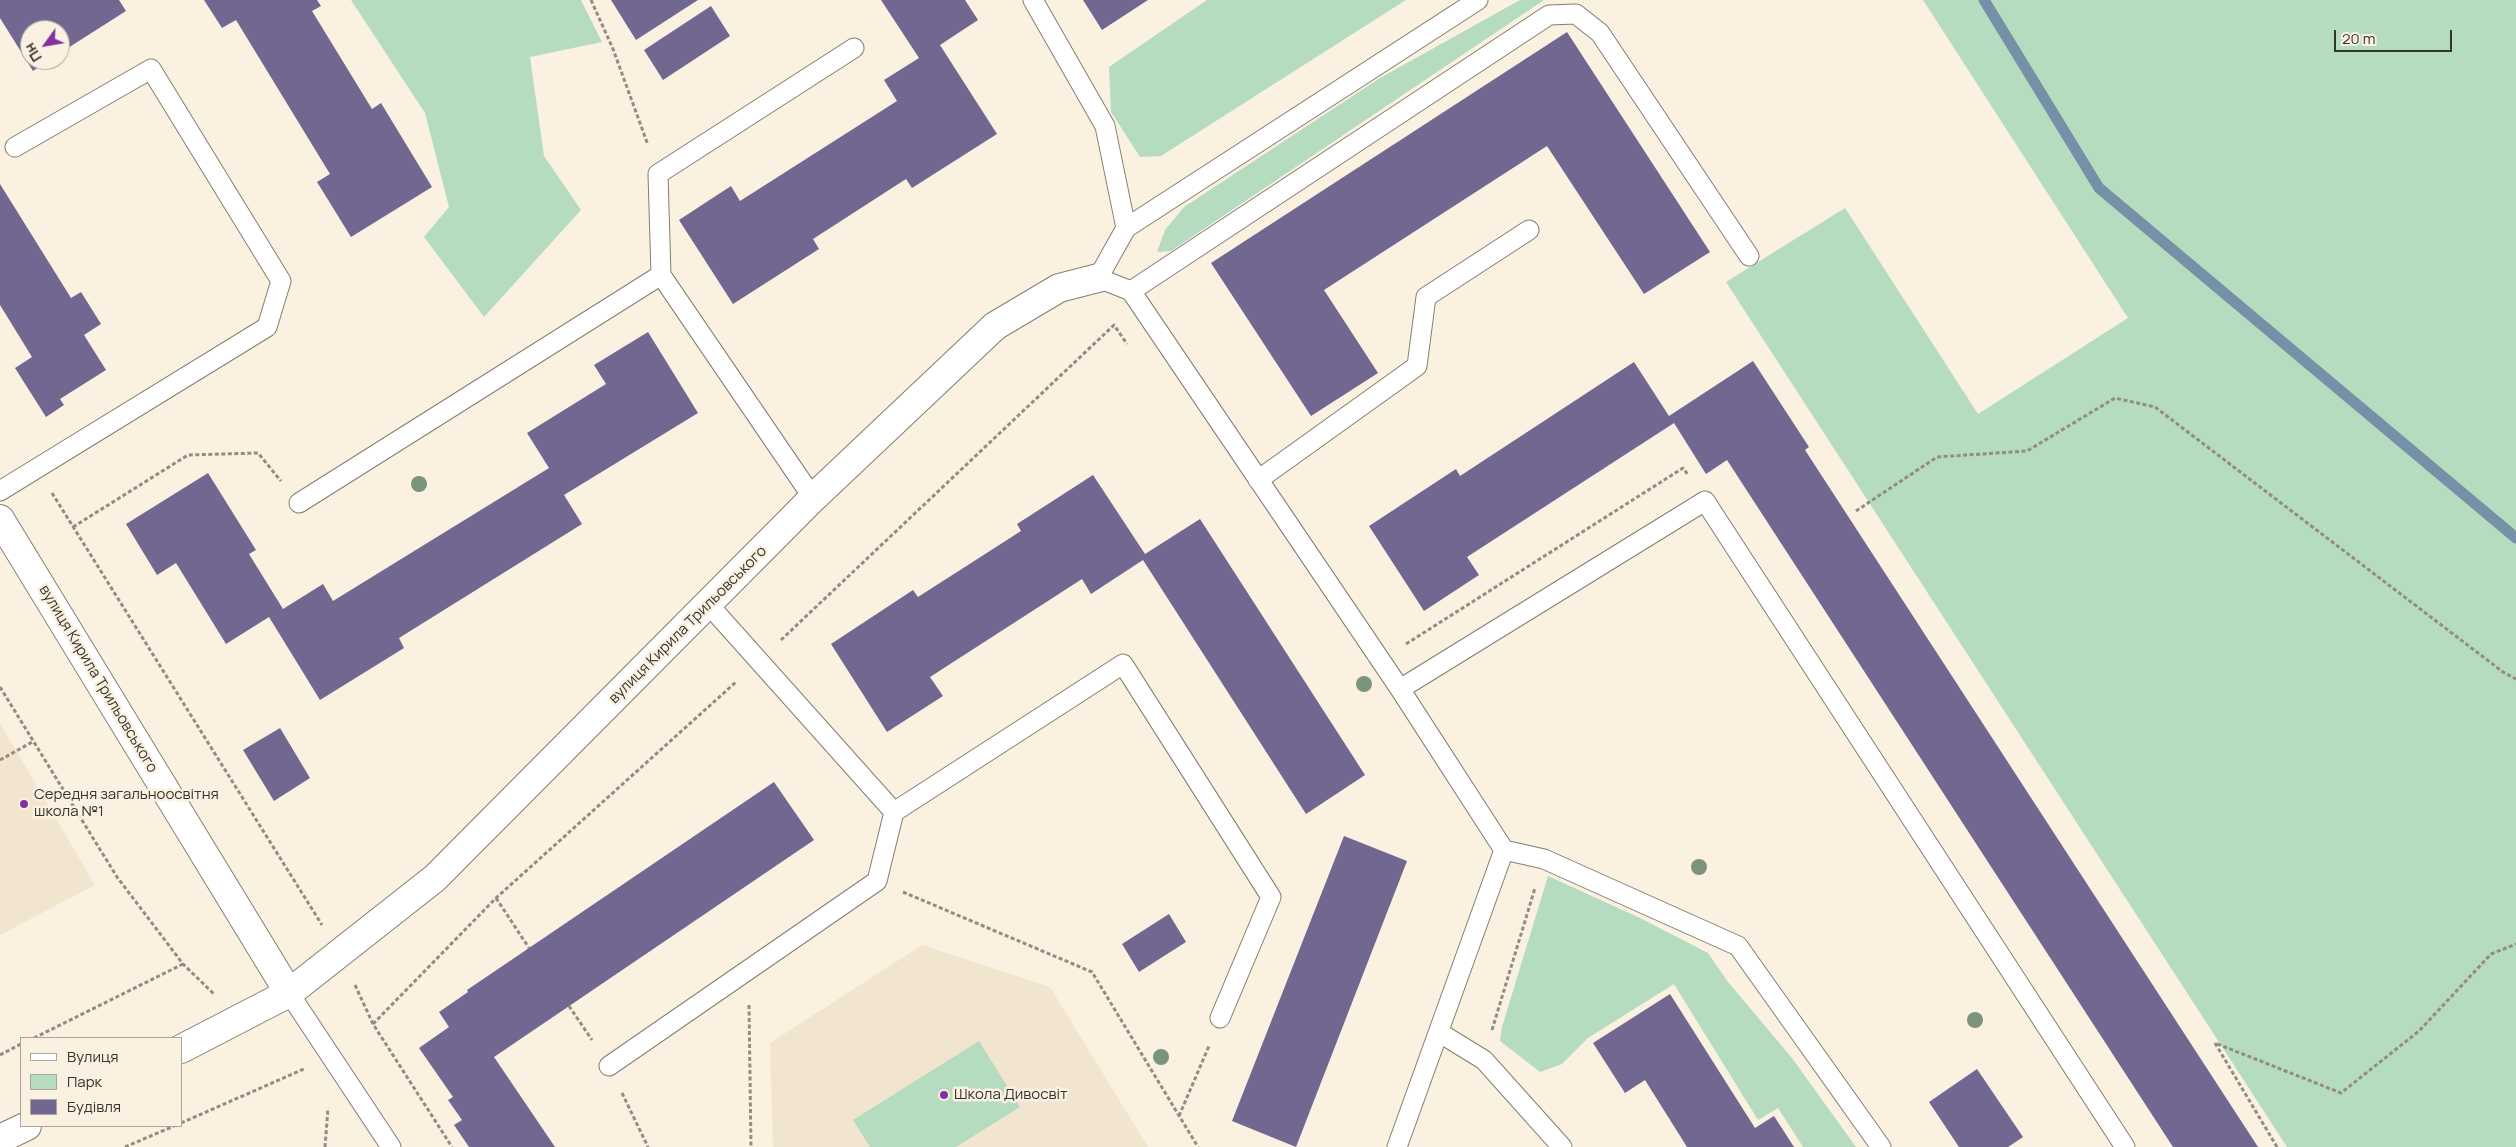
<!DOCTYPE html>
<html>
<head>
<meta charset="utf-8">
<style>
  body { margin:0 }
  #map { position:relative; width:2516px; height:1147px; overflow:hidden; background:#faf1e1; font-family:Manrope,sans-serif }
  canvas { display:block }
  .legend { position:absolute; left:20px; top:1037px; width:162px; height:90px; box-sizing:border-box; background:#faf1e1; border:1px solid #aca599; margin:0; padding:6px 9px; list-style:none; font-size:15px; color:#37332d }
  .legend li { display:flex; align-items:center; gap:10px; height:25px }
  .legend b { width:25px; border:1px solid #aca599 }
  .north { position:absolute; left:20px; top:20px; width:50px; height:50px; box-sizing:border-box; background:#faf1e1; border:1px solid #aca599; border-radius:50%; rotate:238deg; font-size:14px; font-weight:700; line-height:20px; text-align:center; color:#37332d }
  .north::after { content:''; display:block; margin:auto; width:18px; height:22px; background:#82309f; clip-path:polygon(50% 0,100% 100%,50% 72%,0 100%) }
  .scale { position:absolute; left:2334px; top:30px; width:118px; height:22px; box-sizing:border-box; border:2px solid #37332d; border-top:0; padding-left:6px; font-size:15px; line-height:18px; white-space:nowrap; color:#37332d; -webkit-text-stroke:4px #faf1e1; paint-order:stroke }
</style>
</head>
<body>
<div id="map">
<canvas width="2516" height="1147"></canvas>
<ul class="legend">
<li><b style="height:6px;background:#fff"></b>Вулиця</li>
<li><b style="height:14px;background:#b5dcbe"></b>Парк</li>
<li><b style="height:14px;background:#716791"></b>Будівля</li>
</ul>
<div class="north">Пн</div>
<div class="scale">20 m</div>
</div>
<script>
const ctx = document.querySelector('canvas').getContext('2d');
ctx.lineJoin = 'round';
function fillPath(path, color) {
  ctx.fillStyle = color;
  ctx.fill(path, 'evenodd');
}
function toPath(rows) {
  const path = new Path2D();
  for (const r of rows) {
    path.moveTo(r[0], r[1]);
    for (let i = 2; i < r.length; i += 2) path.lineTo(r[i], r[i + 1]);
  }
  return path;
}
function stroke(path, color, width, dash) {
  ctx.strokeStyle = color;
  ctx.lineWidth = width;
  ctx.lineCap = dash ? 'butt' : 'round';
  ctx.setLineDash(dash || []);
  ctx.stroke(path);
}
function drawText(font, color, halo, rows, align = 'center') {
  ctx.font = font + ' Manrope,sans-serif';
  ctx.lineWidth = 5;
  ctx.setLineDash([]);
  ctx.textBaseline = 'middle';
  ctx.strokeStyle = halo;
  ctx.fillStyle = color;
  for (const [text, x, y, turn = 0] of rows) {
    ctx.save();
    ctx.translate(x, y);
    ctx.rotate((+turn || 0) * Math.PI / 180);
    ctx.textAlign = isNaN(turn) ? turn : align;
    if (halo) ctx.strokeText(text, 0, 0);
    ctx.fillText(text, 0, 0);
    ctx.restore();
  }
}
const built = toPath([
  [0,723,95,885,0,935],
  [922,945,1050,987,1148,1147,773,1147,770,1043]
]);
const green = toPath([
  [351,0,581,0,602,42,530,57,544,156,581,210,484,317,424,237,449,207,425,113],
  [1207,0,1406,0,1161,156,1140,157,1111,112,1109,67],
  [1520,0,1544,0,1171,251,1157,252,1165,230,1184,207,1380,78],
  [1923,0,2516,0,2516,1147,2287,1147,1726,282,1845,208,1978,414,2128,318],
  [1548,876,1640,918,1708,953,1728,982,1792,1058,1856,1147,1803,1147,1778,1108,1758,1120,1674,984,1588,1038,1562,1064,1540,1072,1500,1041,1502,1027],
  [979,1041,1020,1107,956,1147,870,1147,853,1120]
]);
const stream = toPath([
  [1984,0,2099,188,2516,538]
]);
const building = toPath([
  [0,0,119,0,126,11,60,53,60,30,30,30,30,60,49,60,33,71,0,18],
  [204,0,317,0,321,6,312,11,372,109,381,103,432,187,351,237,317,182,330,174,236,20,222,28],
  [611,0,698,0,636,40],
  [881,0,965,0,978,20,940,45,997,134,912,188,906,179,813,239,819,249,733,304,679,220,731,186,740,201,897,101,884,80,919,58],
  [1083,0,1148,0,1102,30],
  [711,6,730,36,663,80,644,50],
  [1567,32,1710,252,1644,294,1547,146,1324,290,1378,373,1311,416,1211,263],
  [0,184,71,298,81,292,101,324,84,335,106,370,60,399,64,405,46,417,15,368,32,357,0,305],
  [648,332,698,413,564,495,582,524,399,638,404,648,320,700,269,617,226,644,176,563,157,575,126,524,208,473,256,550,249,554,283,609,323,584,333,601,549,468,527,433,606,384,594,365],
  [1753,361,1809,447,1805,450,2258,1147,2173,1147,1727,460,1706,474,1674,423,1467,557,1479,575,1424,611,1369,526,1456,469,1460,476,1634,362,1669,416],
  [1093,475,1145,554,1200,519,1365,775,1306,814,1143,560,1091,594,1082,579,930,677,943,696,887,732,831,644,913,590,918,597,1021,531,1017,524],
  [280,728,310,778,274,801,243,750],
  [774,782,814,840,494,1057,555,1147,469,1147,454,1125,462,1120,448,1100,453,1097,419,1048,449,1027,439,1012,468,992,467,990],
  [1344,836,1407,861,1296,1147,1232,1121],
  [1169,914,1186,942,1139,972,1122,944],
  [1670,994,1755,1128,1774,1116,1794,1147,1687,1147,1645,1080,1625,1093,1593,1043],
  [1977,1069,2023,1137,2008,1147,1959,1147,1929,1102]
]);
const path = toPath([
  [591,0,613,49,648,145],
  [52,493,322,925],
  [1856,511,1937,457,2027,451,2115,398,2155,407,2503,672,2516,679],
  [73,527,188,455,258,453,281,481],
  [781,640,1114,325,1127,344],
  [1406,644,1683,468,1688,475],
  [0,687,117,877,183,964,214,994],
  [0,760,34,741],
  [903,892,1092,972,1198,1147],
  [496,898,529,948],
  [355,985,373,1024,452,1147],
  [749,1005,751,1147],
  [569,1006,592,1040],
  [373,1024,496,898,736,682],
  [1492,1030,1535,888],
  [34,1038,183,964],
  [0,1055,21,1044],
  [622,1093,648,1147],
  [1179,1116,1209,1046],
  [181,1123,304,1069],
  [125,1147,174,1126],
  [325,1147,328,1108],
  [2277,1147,2215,1043,2341,1093,2419,1031,2491,954,2516,944]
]);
const service = toPath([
  [1033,0,1105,126,1126,228,1098,278,1131,291,1400,689,1504,850,1397,1147],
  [1126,228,1478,0],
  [1131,291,1549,15,1576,14,1600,33,1749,256],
  [1258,480,1417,366,1426,297,1529,230],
  [0,491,267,327,281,281,151,69,15,147],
  [813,498,661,275,658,174,854,48],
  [299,503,661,275],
  [1400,689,1705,501,2125,1147],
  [894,812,1123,664,1271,897,1220,1018],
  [1504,850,1544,859,1738,946,1881,1147],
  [289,993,391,1147],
  [1440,1033,1484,1060,1562,1147],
  [609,1066,877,881,894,812,709,605]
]);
const minor = toPath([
  [0,519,289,993],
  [181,1049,289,993,435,878,813,498,995,326,1059,288,1098,278],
  [0,1139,27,1126]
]);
const trees = [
  [419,484],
  [1364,684],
  [1699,867],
  [1975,1020],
  [1161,1057]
];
const markers = [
  [24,804,5,"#82309f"],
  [944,1095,5,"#82309f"]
];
const streetNames = [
  ["вулиця Кирила Трильовського",688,625,-45],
  ["вулиця Кирила Трильовського",98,679,59]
];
const poiNames = [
  ["Середня загальноосвітня",34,795],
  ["школа №1",34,812],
  ["Школа Дивосвіт",954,1095]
];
fillPath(built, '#f1e5cf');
fillPath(green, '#b5dcbe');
stroke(stream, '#7590a7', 11);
fillPath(building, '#716791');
stroke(service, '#857e6f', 21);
stroke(minor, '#857e6f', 30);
stroke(path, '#928c81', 3, [4, 2.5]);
stroke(service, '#fff', 19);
stroke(minor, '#fff', 28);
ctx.fillStyle = '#7c947b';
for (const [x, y] of trees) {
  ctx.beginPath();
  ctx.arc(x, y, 8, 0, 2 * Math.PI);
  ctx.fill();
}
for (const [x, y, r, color] of markers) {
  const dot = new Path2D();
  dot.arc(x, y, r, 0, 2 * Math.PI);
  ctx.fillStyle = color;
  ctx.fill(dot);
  stroke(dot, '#faf1e1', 2);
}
drawText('15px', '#37332d', '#faf1e1', streetNames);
drawText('15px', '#37332d', '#faf1e1', poiNames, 'left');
</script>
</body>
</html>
